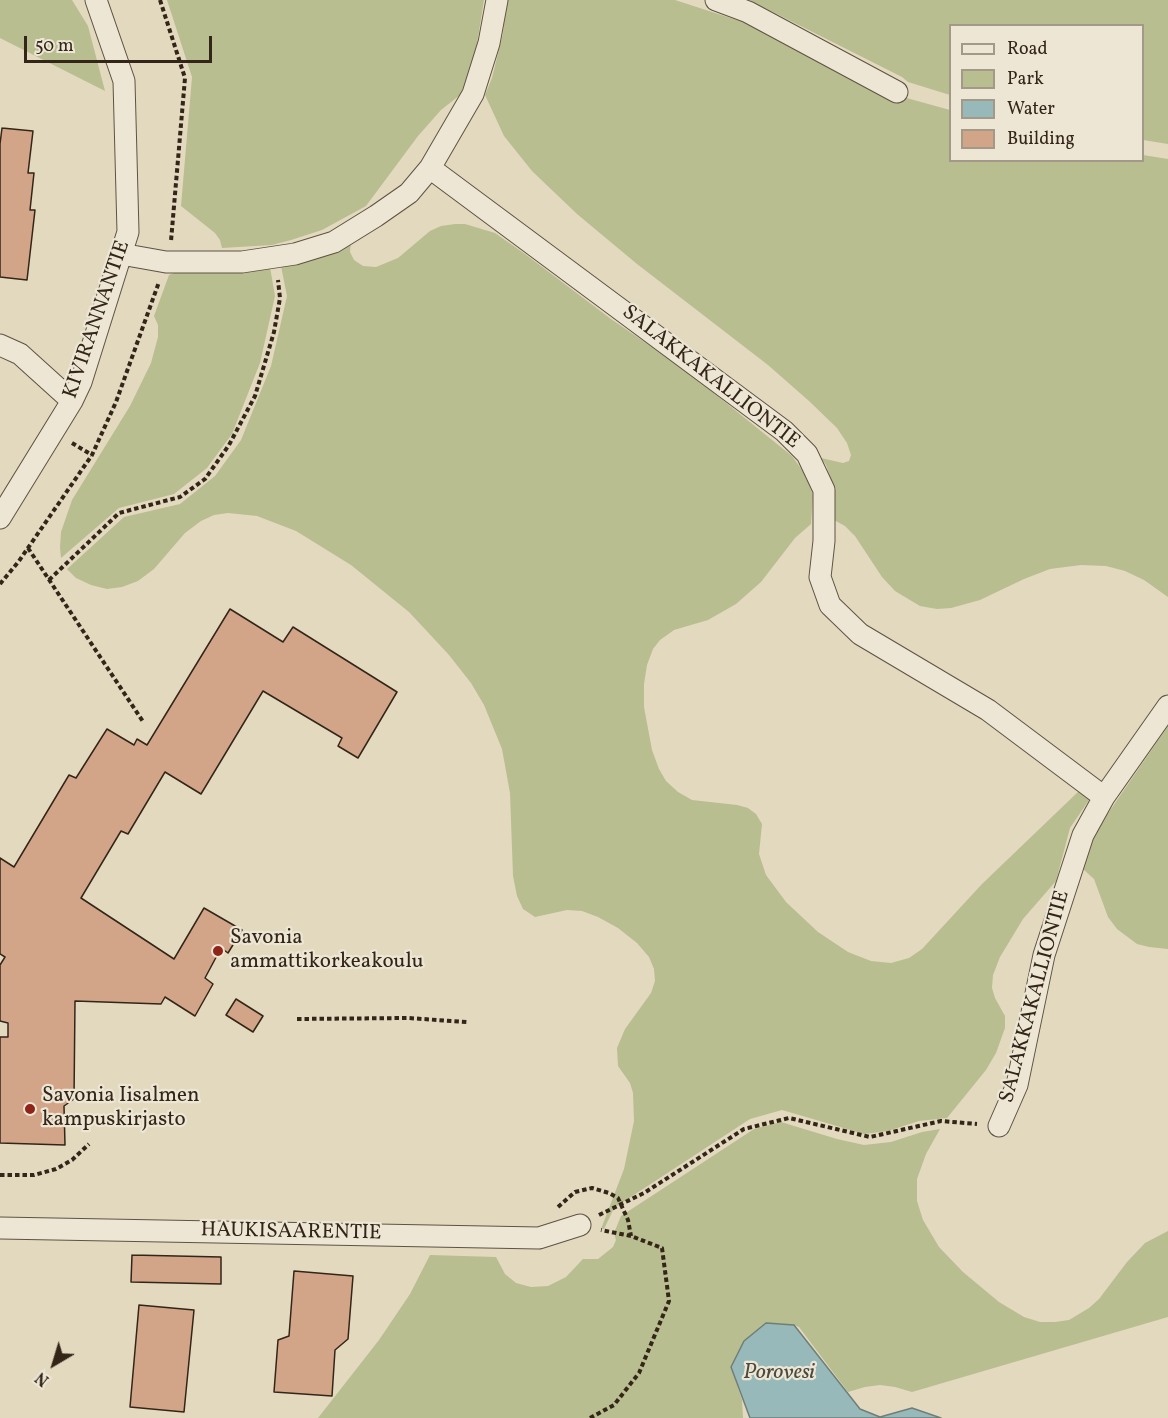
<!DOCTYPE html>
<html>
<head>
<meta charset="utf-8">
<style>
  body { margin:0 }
  #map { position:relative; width:1168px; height:1418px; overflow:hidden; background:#e3d9bf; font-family:Vollkorn,serif }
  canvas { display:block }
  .legend { position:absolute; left:949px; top:24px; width:195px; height:138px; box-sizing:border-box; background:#ede6d5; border:2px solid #a39989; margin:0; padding:8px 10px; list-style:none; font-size:18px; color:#332518 }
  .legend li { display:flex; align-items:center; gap:12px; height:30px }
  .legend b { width:30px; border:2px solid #a39989 }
  .north { position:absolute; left:24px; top:1334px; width:60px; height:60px; -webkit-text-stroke:4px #ede6d5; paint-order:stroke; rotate:218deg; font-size:16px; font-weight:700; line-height:24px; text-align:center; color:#332518 }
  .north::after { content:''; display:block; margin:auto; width:21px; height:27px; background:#332518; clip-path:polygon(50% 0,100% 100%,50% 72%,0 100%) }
  .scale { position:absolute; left:24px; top:36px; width:188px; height:27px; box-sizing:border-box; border:3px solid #332518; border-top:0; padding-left:8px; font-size:18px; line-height:21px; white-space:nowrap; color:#332518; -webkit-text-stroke:4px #ede6d5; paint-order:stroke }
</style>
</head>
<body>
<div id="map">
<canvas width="1168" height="1418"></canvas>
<ul class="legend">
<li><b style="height:8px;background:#ede6d5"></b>Road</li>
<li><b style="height:16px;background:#b8be8f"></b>Park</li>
<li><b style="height:16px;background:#97b9b9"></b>Water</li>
<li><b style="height:16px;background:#d2a588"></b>Building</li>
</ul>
<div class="north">N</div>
<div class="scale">50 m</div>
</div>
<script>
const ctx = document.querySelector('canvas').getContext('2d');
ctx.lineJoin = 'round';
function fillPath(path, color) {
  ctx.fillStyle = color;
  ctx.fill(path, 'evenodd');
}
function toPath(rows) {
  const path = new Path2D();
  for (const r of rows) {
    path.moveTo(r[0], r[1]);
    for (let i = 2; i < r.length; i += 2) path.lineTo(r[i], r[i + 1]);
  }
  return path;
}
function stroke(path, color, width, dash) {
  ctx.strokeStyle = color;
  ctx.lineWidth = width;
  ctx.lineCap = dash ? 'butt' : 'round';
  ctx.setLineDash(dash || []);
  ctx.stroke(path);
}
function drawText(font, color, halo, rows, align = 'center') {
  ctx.font = font + ' Vollkorn,serif';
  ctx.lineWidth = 4.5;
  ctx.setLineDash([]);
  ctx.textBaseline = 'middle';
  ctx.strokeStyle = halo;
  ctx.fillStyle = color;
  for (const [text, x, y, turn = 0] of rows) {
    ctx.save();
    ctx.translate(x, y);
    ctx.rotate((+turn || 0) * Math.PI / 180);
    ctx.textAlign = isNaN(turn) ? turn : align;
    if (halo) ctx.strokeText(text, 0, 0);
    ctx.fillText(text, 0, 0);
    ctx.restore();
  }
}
const green = toPath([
  [0,0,72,0,88,26,105,91,0,38],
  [167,0,484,0,476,50,470,72,460,95,441,110,418,136,366,206,322,230,291,240,272,245,222,248,220,240,215,233,181,206,192,77],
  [506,0,675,0,746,23,824,63,903,97,950,110,950,160,1142,160,1143,155,1168,159,1168,597,1144,580,1125,571,1106,566,1081,565,1050,569,1024,579,980,600,951,608,937,609,920,606,895,591,882,577,855,536,845,526,834,520,835,491,826,465,821,458,843,463,849,461,851,455,847,443,837,428,809,401,768,365,637,264,577,214,532,171,504,136,485,95,492,78,503,33],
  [749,0,1168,0,1168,144,1143,140,1142,26,950,26,950,95,908,82,902,77],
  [455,224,465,224,495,233,525,254,611,319,684,369,792,456,805,474,813,495,811,524,795,538,761,582,736,604,708,620,674,630,660,640,653,649,647,665,644,684,644,707,652,750,659,769,666,781,678,792,692,800,737,805,748,808,756,814,762,824,759,854,766,875,786,902,818,932,848,952,871,961,891,963,909,958,922,949,982,884,1080,790,1091,797,1070,828,1056,881,1023,919,1000,957,993,975,992,988,995,998,1005,1016,1005,1028,996,1053,986,1070,947,1118,919,1121,888,1131,864,1134,782,1110,750,1119,614,1208,604,1229,601,1229,624,1169,634,1121,633,1093,630,1083,618,1066,617,1048,625,1029,651,993,655,981,654,969,649,957,637,943,618,928,598,917,582,911,567,910,535,917,523,909,517,896,513,876,510,793,502,749,484,705,471,683,449,655,409,612,351,565,296,531,257,516,228,513,214,515,201,521,185,533,154,569,138,581,122,587,107,589,91,585,76,578,67,569,124,517,180,504,215,476,241,440,271,366,287,296,281,266,351,241,350,252,354,260,363,266,376,267,398,258,430,231,441,226],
  [270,267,275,296,260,363,232,434,207,468,174,494,119,508,61,558,60,547,61,532,72,500,130,406,151,363,158,337,158,325,154,316,169,275,185,269],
  [1168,726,1168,949,1149,947,1137,944,1117,929,1108,917,1094,879,1083,869,1091,838],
  [781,1122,837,1139,864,1145,891,1142,922,1132,940,1129,926,1154,917,1179,917,1201,923,1220,939,1247,963,1272,999,1302,1024,1317,1040,1322,1055,1322,1069,1320,1089,1308,1099,1299,1127,1262,1145,1243,1168,1231,1168,1317,912,1392,895,1387,880,1385,865,1387,848,1392,799,1327,794,1325,731,1367,742,1400,743,1418,318,1418,379,1340,410,1294,430,1255,496,1257,505,1274,516,1283,531,1287,548,1286,566,1277,583,1259,598,1259,613,1247,616,1240,614,1233,621,1216,754,1129]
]);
const water = toPath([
  [766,1323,794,1325,860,1409,880,1417,912,1408,941,1418,750,1418,731,1367,744,1341,766,1323]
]);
const building = toPath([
  [2,128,33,131,28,173,34,173,30,210,35,210,27,280,0,277,0,144,2,128],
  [230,609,283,642,293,627,397,692,358,758,338,746,342,738,263,691,201,794,165,772,128,834,121,831,81,898,174,959,204,908,242,930,228,953,221,948,205,978,213,984,195,1016,165,997,161,1004,75,1001,74,1099,64,1106,65,1145,0,1143,0,1037,8,1037,8,1023,0,1021,0,965,5,957,0,954,0,858,14,867,69,775,76,778,107,729,134,745,137,739,147,745,230,609],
  [236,999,263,1016,253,1032,226,1015,236,999],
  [132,1255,221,1257,221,1284,131,1282,132,1255],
  [294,1271,353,1276,348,1339,335,1350,332,1396,274,1392,278,1340,289,1336,294,1271],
  [139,1305,194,1310,184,1412,130,1407,139,1305]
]);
const path = toPath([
  [160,0,185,78,171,241],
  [72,443,92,455],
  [28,548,144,723],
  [49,580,119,513,180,497,205,479,229,445,255,396,274,332,280,298,278,280],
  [0,584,19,561,92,455,116,402,159,282],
  [297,1019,408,1018,467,1022],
  [0,1175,34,1175,56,1169,72,1160,89,1144],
  [558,1207,575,1192,592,1188,609,1193,618,1198,628,1220,631,1236],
  [599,1215,644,1193,744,1129,789,1118,870,1137,941,1121,977,1124],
  [590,1418,614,1405,639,1373,669,1301,662,1248,631,1236,601,1230]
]);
const minor = toPath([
  [716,0,748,12,897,92],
  [430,168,784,431,807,454,824,490,824,541,820,577,830,605,860,634,988,710,1104,797],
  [121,254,166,262,242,262,295,254,334,242,376,216,409,193,430,168,473,94,489,43,497,0],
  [0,345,20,354,72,401],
  [0,518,72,401,81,382,128,232,124,81,96,0],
  [999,1126,1017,1085,1044,955,1083,835,1104,797,1168,706],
  [0,1228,539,1238,580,1225]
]);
const markers = [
  [218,951,6,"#8f2418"],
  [30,1109,6,"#8f2418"]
];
const streetNames = [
  ["KIVIRANNANTIE",98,320,-71],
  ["SALAKKAKALLIONTIE",710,378,38],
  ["SALAKKAKALLIONTIE",1036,997,-75],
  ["HAUKISAARENTIE",291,1233,1]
];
const poiNames = [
  ["Savonia",230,939],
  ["ammattikorkeakoulu",230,963],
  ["Savonia Iisalmen",42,1097],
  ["kampuskirjasto",42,1121]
];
const waterNames = [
  ["Porovesi",779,1374]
];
fillPath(green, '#b8be8f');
fillPath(water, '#97b9b9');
stroke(water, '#6f7e79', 1.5);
fillPath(building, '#d2a588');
stroke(building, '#332518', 1.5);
stroke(minor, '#5f5242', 23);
stroke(path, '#332518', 4, [4.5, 3]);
stroke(minor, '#ede6d5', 21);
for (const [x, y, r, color] of markers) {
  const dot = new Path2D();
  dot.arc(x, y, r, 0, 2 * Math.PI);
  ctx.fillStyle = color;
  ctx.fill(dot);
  stroke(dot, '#ede6d5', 2);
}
drawText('21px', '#332518', '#ede6d5', streetNames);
drawText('21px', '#332518', '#ede6d5', poiNames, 'left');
drawText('italic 22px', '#4c4a40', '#ede6d5', waterNames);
</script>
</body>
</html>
